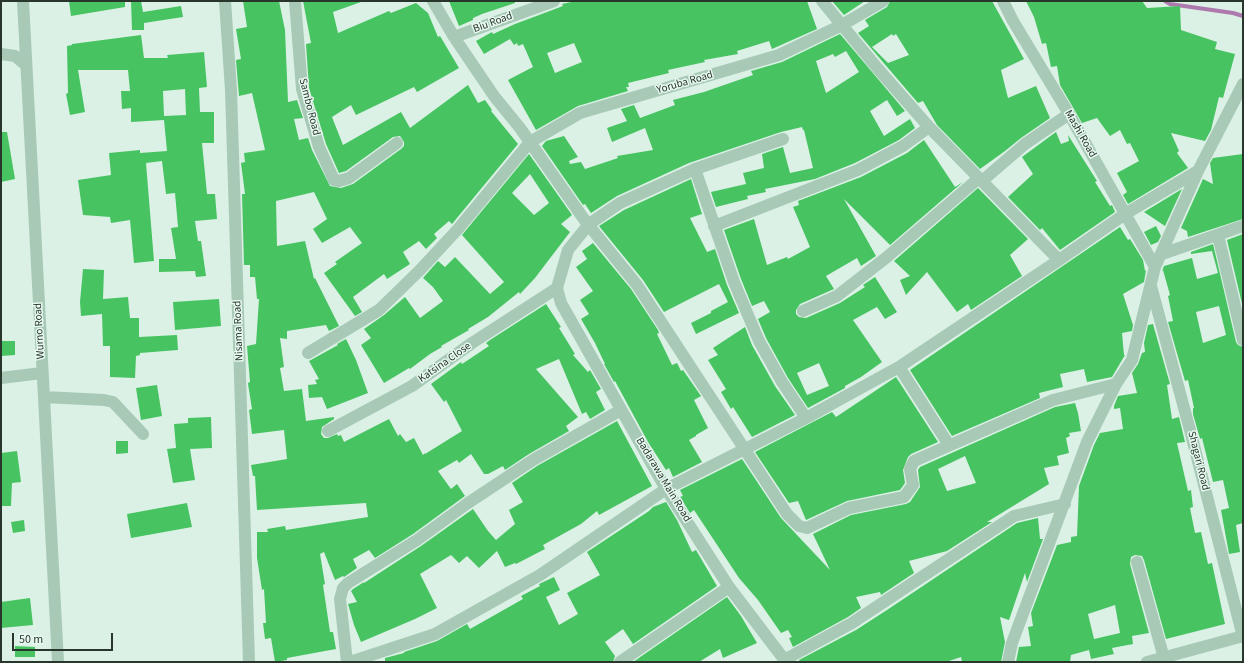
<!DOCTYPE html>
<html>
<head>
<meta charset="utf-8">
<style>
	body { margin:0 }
	#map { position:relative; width:1244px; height:663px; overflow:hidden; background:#dbf1e6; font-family:"Source Sans 3",sans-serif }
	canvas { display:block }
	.frame { position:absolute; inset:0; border:2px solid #28362c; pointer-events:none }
	.scale { position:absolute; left:12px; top:633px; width:101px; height:18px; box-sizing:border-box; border:2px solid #28362c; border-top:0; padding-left:5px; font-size:12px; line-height:14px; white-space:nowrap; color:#28362c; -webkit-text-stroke:3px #e7f9f0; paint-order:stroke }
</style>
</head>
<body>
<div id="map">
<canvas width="1244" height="663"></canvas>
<div class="frame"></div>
<div class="scale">50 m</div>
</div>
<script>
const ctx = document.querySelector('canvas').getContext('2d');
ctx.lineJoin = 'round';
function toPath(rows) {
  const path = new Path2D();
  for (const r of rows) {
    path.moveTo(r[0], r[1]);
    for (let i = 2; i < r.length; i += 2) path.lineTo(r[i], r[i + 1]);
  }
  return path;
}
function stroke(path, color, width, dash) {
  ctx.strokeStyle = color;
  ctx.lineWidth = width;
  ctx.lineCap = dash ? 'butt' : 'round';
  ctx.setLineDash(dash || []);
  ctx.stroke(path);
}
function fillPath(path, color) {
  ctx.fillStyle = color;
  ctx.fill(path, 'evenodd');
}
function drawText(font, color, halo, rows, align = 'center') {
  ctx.font = font + ' "Source Sans 3",sans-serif';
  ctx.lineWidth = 3;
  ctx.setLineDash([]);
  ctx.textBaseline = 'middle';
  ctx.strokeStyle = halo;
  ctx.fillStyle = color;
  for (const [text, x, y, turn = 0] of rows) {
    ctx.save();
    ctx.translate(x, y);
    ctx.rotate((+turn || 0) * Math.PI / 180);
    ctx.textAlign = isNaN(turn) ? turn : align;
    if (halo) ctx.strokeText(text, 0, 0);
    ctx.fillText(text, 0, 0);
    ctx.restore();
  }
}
stroke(toPath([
	[1165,1,1170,4,1233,13,1243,16]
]), '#ae7aad', 4);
fillPath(toPath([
	[69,1,125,1,125,7,71,16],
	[131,1,141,1,143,12,181,6,183,17,144,23,144,30,132,30],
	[243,1,279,1,285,30,288,102,297,100,303,118,294,119,299,140,308,138,312,150,330,186,341,188,353,184,401,149,404,146,404,142,400,136,393,137,346,171,339,173,326,144,309,88,306,44,311,43,303,1,361,1,361,2,333,12,338,33,389,11,391,13,416,3,428,13,438,37,440,36,459,68,417,92,414,87,356,115,351,105,332,117,343,145,401,112,410,128,468,85,478,103,485,100,492,110,491,111,518,144,452,224,449,221,434,234,437,238,426,249,419,241,403,252,410,264,387,279,384,274,353,297,362,312,355,316,324,273,337,264,335,262,362,243,350,227,322,243,313,229,327,219,314,192,276,201,277,246,305,241,314,279,315,278,339,326,329,331,326,325,287,331,287,339,280,338,284,367,280,368,284,391,302,389,306,421,334,417,334,419,322,427,321,434,324,438,328,438,337,434,338,436,341,435,344,442,389,419,398,436,400,434,406,442,414,438,423,455,425,453,425,454,462,431,446,400,444,402,431,384,461,362,462,364,489,346,486,343,490,340,546,304,561,327,559,328,575,354,573,355,588,372,590,370,601,389,596,392,605,410,590,419,586,412,582,414,559,359,536,369,578,417,566,426,569,431,529,454,505,470,503,466,488,474,484,474,471,454,459,463,457,460,438,471,451,489,457,484,465,496,413,534,375,558,369,550,353,559,357,568,344,577,343,576,335,580,324,552,320,554,325,584,323,585,330,632,333,632,336,649,287,658,287,660,275,662,271,638,265,639,263,623,266,623,264,589,262,590,257,558,257,532,268,532,267,529,285,526,286,530,368,517,366,503,257,510,255,476,253,476,251,465,287,459,284,430,252,434,249,410,252,409,248,384,248,383,250,382,247,346,256,344,259,299,257,299,255,277,250,277,250,265,244,265,242,194,245,194,241,163,245,162,244,153,265,150,252,93,239,96,236,60,241,59,236,29,247,27],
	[449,1,515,1,515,3,482,14,473,18,473,20,459,26],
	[576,1,807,1,817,29,772,49,769,41,737,51,738,54,704,60,705,62,668,70,669,73,628,83,629,87,626,87,628,91,578,106,536,130,508,80,533,67,523,44,518,46,517,43,514,45,510,39,484,54,476,41,492,32,493,34,515,24,563,6,562,4],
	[574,43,582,62,555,73,547,53],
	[832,1,865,1,844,15],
	[890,1,992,1,1024,59,1001,70,1008,98,1036,86,1050,118,1021,138,1005,151,980,169,937,125,923,101,918,103,858,33,869,26,865,20,887,7],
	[892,34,893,36,896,34,909,55,888,63,872,47],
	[1026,1,1142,1,1147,8,1180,6,1181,30,1217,42,1215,49,1235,54,1223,98,1219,97,1211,130,1205,141,1171,133,1179,151,1177,153,1188,168,1128,204,1123,195,1127,192,1117,173,1139,161,1130,143,1127,144,1120,130,1110,136,1097,118,1082,123,1060,85,1057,66,1051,67,1046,43,1042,44,1034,17],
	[840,34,905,111,897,116,887,100,870,111,884,136,910,119,915,128,899,140,855,163,815,179,765,189,766,192,747,196,748,199,716,207,711,192,746,184,743,173,764,168,762,154,783,147,790,173,813,168,804,130,803,130,802,127,781,132,689,163,617,196,591,213,585,204,583,205,542,146,546,141,564,136,578,157,569,161,570,164,581,162,585,169,618,158,617,156,653,150,645,128,612,142,607,128,627,121,621,109,634,105,640,118,675,105,673,100,704,92,753,75,751,71,782,62],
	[846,51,859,72,826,93,816,61,833,54,835,57],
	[141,35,144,58,168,58,167,55,204,52,207,87,199,88,200,112,214,112,214,143,202,143,207,194,215,194,217,219,195,221,198,241,201,241,206,276,196,277,195,271,159,272,159,259,176,259,171,228,178,227,175,193,166,194,162,161,146,163,154,261,134,263,130,220,111,223,110,217,83,215,78,180,111,175,109,153,140,150,140,153,167,151,164,120,131,122,131,108,122,109,121,91,130,91,128,70,78,70,85,112,70,115,66,94,68,93,67,46,72,45,72,44],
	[185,89,186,115,164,116,163,91],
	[1,132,7,132,15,179,1,182],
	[1056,132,1061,144,1069,141,1068,135,1097,181,1095,182,1110,206,1112,205,1115,212,1060,250,1042,228,1040,230,1008,197,1033,174,1022,157],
	[924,140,955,187,963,182,890,245,844,199,876,256,861,266,857,258,826,276,834,289,800,304,796,310,796,314,799,317,806,318,840,303,865,287,863,285,875,277,897,312,885,319,877,307,853,320,882,362,861,377,845,386,845,388,808,408,788,378,766,338,758,319,770,312,764,301,752,306,741,279,724,230,754,219,767,265,787,257,788,259,810,247,793,207,799,205,798,201,861,177,907,153],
	[819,363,829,386,807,395,797,373],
	[529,154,572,215,561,224,570,232,535,278,520,294,519,292,488,317,468,329,469,330,441,346,442,347,430,354,410,369,409,368,384,383,361,345,371,338,364,329,384,315,405,297,420,318,443,301,433,287,423,278,438,261,445,267,455,257,490,294,504,282,462,235],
	[530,174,549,203,534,215,512,193],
	[1243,154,1243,219,1188,237,1187,231,1181,228,1203,179,1213,184,1210,163,1213,158],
	[691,179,702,214,690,218,707,252,715,249,727,285,739,313,696,334,691,323,711,313,711,311,728,302,719,284,664,312,643,280,599,226,624,210],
	[978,188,1028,239,1010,255,1022,276,971,310,968,304,957,312,927,272,906,295,900,280,910,276,894,261],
	[1182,189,1165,226,1144,212],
	[1156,226,1161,236,1158,242,1151,245,1144,232],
	[1120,227,1128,240,1130,239,1143,260,1145,271,1146,270,1144,282,1123,294,1133,325,1132,331,1122,333,1124,355,1125,355,1112,377,1087,382,1084,369,1060,374,1063,387,1039,393,1040,398,952,436,910,370],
	[1243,234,1243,308,1227,240],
	[593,243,631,289,658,330,659,333,657,334,672,365,677,363,681,371,683,370,701,396,694,400,708,428,696,435,696,436,689,440,702,462,673,477,669,468,666,470,648,442,615,381,614,382,604,364,605,364,595,343,581,319,589,314,580,300,593,291,576,267,587,259,582,251],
	[1213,244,1236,342,1238,345,1243,347,1243,523,1236,525,1240,552,1229,554,1221,510,1229,508,1223,480,1213,482,1202,438,1200,439,1193,414,1193,408,1194,408,1188,380,1185,381,1168,322,1173,321,1168,296,1170,295,1163,270,1162,271,1164,266,1192,258,1197,279,1218,273,1212,251,1191,254,1191,252],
	[1219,306,1226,335,1203,343,1196,312],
	[83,269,104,270,103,299,128,297,130,318,139,318,139,337,177,335,178,350,140,353,140,355,136,356,135,378,110,377,110,346,103,346,102,314,81,316,80,302],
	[219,299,221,326,175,330,173,302],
	[1153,324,1170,384,1167,385,1172,419,1179,417,1185,442,1177,443,1188,491,1191,490,1193,507,1190,508,1195,533,1201,532,1208,564,1212,563,1225,624,1166,639,1144,560,1142,556,1135,555,1131,557,1130,564,1149,633,1132,636,1133,644,1112,648,1114,654,1091,659,1089,650,1071,655,1070,662,1016,662,1019,647,1031,646,1028,627,1033,626,1031,613,1057,545,1071,542,1071,537,1077,536,1079,486,1094,445,1100,433,1123,429,1120,408,1114,409,1114,406,1118,396,1137,393,1132,373,1138,364,1142,353,1145,352,1144,343,1148,325],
	[1115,605,1120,633,1094,639,1088,614],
	[745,327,752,345,775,386,795,415,752,437,733,407,731,409,721,392,726,389,708,360,718,355,713,348],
	[346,339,356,360,368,393,327,409,322,397,309,398,308,385,317,384,315,380,319,379,309,361,338,345,337,344],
	[1,341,15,341,15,355,1,356],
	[896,377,938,442,911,454,908,457,903,470,905,483,900,490,847,501,806,520,798,501,789,503,755,452,832,412,836,417],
	[157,385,162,416,141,420,136,388],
	[1075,403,1078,413,1081,431,1069,433,1070,436,1066,438,1069,453,1057,456,1059,465,1044,468,1049,484,987,522,992,522,947,551,909,561,914,573,881,595,880,592,856,597,861,608,848,617,793,647,789,638,792,637,788,630,781,633,758,600,739,578,694,510,690,513,680,497,683,496,680,490,742,459,781,518,830,570,813,534,851,515,906,504,910,502,920,487,918,470,920,467,1055,407],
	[965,456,976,483,947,491,938,469],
	[211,417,212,448,190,449,195,480,173,483,167,449,176,448,174,424,188,423,188,418],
	[617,421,652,486,599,515,597,511,581,524,543,545,545,549,516,564,515,563,505,567,497,551,479,568,467,556,459,563,451,555,420,574,437,608,415,619,361,642,354,625,348,604,357,602,351,591,353,589,364,582,364,583,421,546,473,509,488,531,496,540,515,524,509,510,523,502,512,483,537,466],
	[116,441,128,441,128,453,116,454],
	[17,451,21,482,12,483,11,506,1,506,1,453],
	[666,502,677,520,692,552,696,550,717,586,633,644,623,629,605,642,615,656,613,662,385,662,385,658,404,653,404,652,437,641,467,624,470,629,523,599,521,596,540,586,539,584,554,577,560,590,546,597,559,625,578,614,567,593,600,575,587,552,649,511,653,507],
	[187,503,192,527,131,538,127,514],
	[1038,518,1040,539,1043,539,1027,582,1025,573,1009,620,1000,617,1005,642,1001,662,962,662,961,657,946,662,800,662,799,660,856,630,887,610,1017,523],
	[24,520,25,531,13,533,11,522],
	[727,597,741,616,757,643,723,658,720,649,699,662,633,662],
	[30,598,33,625,1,628,1,602],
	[15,646,35,647,35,657,15,657]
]), '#47c461');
stroke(toPath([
	[23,1,58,662],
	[225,1,231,90,249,662],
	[295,1,302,89,319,147,334,180,339,181,349,178,397,143],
	[433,1,454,37,494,96,520,128,586,222,637,285,787,514,799,526,807,528,849,508,904,497,913,485,910,469,914,461,1053,400,1116,384],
	[822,1,879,70,929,127,1059,260],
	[1003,1,1013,21,1069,114,1155,267],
	[454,37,554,1],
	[1,54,15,56,26,65],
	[783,139,695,169,620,203,589,224,568,250,557,288,561,303,666,489,729,587,786,662],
	[695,169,734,282,759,341,782,382,806,418],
	[982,181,1025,144,1069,114],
	[714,226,858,170,903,146,929,127],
	[1218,235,1243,340],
	[1162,254,1243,226],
	[1151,286,1190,430,1243,637],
	[803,311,837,296,887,257,979,178],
	[308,353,379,310,420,270,458,229,530,142,580,113,779,55,842,25,883,1],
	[899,367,949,445],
	[1,378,42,373],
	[44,397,104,400,113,402,143,434],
	[328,431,412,386,472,343,557,288],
	[1137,562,1164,658],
	[784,660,852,623,1014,516,1065,504],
	[347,662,340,599,343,588,348,583,417,540,468,503,533,460,621,410],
	[350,662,435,634,540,575,666,489,806,418,899,367,1059,260,1125,214,1198,171],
	[620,662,729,587],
	[1008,662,1012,643,1087,442,1116,384,1132,360,1155,267,1198,171,1243,84],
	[1147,662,1243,636]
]), '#a7c9b6', 12);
drawText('11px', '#28362c', '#e7f9f0', [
	["Biu Road",493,23,-20],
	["Yoruba Road",685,83,-16],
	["Sambo Road",309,107,76],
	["Mashi Road",1080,134,60],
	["Wurno Road",40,331,-93],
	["Nisama Road",239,331,-92],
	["Katsina Close",445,363,-35],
	["Shagari Road",1198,461,76],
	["Badarawa Main Road",663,480,59]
]);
</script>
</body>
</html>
